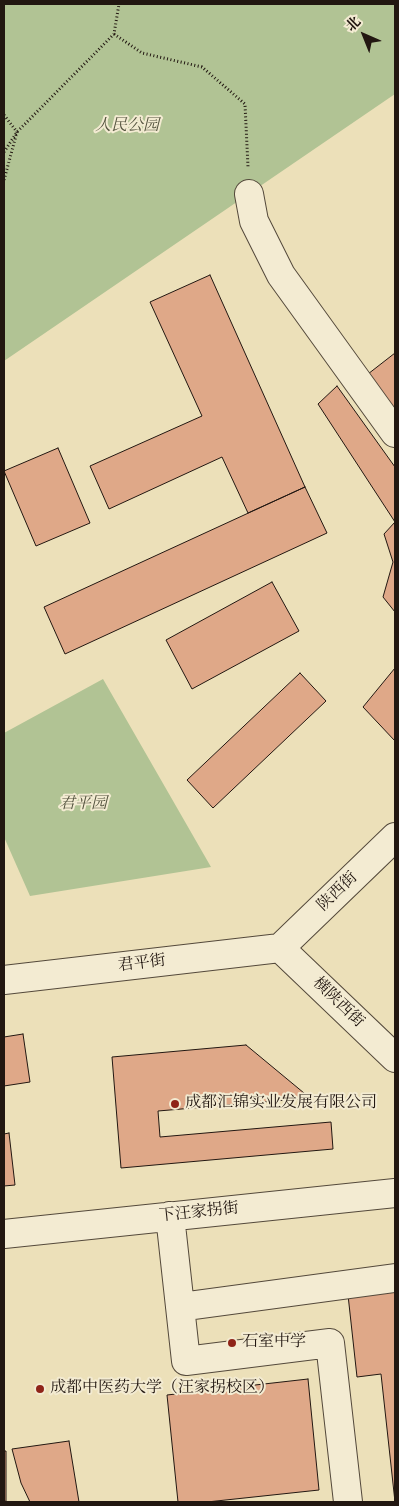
<!DOCTYPE html>
<html>
<head>
<meta charset="utf-8">
<style>
	body { margin:0 }
	#map { position:relative; width:399px; height:1506px; overflow:hidden; background:#ece0b9; font-family:"IM FELL Double Pica","Noto Serif SC",serif }
	canvas { display:block }
	.frame { position:absolute; inset:0; border:5px solid #221711; pointer-events:none }
	.north { position:absolute; left:339px; top:10px; width:50px; height:50px; -webkit-text-stroke:4px #f3ebd2; paint-order:stroke; rotate:316deg; font-size:14px; font-weight:700; line-height:20px; text-align:center; color:#221711 }
	.north::after { content:''; display:block; margin:auto; width:18px; height:22px; background:#221711; clip-path:polygon(50% 0,100% 100%,50% 72%,0 100%) }
</style>
</head>
<body>
<div id="map">
<canvas width="399" height="1506"></canvas>
<div class="frame"></div>
<div class="north">北</div>
</div>
<script>
const ctx = document.querySelector('canvas').getContext('2d');
ctx.lineJoin = 'round';
function fillPath(path, color) {
  ctx.fillStyle = color;
  ctx.fill(path, 'evenodd');
}
function toPath(rows) {
  const path = new Path2D();
  for (const r of rows) {
    path.moveTo(r[0], r[1]);
    for (let i = 2; i < r.length; i += 2) path.lineTo(r[i], r[i + 1]);
  }
  return path;
}
function stroke(path, color, width, dash) {
  ctx.strokeStyle = color;
  ctx.lineWidth = width;
  ctx.lineCap = dash ? 'butt' : 'round';
  ctx.setLineDash(dash || []);
  ctx.stroke(path);
}
function drawText(font, color, halo, rows, align = 'center') {
  ctx.font = font + ' "IM FELL Double Pica","Noto Serif SC",serif';
  ctx.lineWidth = 4;
  ctx.setLineDash([]);
  ctx.textBaseline = 'middle';
  ctx.strokeStyle = halo;
  ctx.fillStyle = color;
  for (const [text, x, y, turn = 0] of rows) {
    ctx.save();
    ctx.translate(x, y);
    ctx.rotate((+turn || 0) * Math.PI / 180);
    ctx.textAlign = isNaN(turn) ? turn : align;
    if (halo) ctx.strokeText(text, 0, 0);
    ctx.fillText(text, 0, 0);
    ctx.restore();
  }
}
fillPath(toPath([
	[4,4,395,4,395,94,4,361],
	[103,679,211,867,30,896,4,837,4,733]
]), '#b1c394');
const building = toPath([
	[210,275,305,487,248,513,222,457,109,509,90,466,202,416,150,302,210,275],
	[395,353,395,410,368,374,395,353],
	[337,386,395,467,395,612,383,597,393,562,384,534,395,522,318,404,337,386],
	[58,448,90,523,36,546,4,471,58,448],
	[305,487,327,533,65,654,44,607,305,487],
	[272,582,299,631,192,689,166,640,272,582],
	[395,668,395,741,363,707,395,668],
	[300,673,326,701,213,808,187,780,300,673],
	[23,1034,30,1082,4,1086,4,1037,23,1034],
	[246,1045,310,1098,158,1111,160,1137,331,1122,333,1149,121,1168,112,1057,246,1045],
	[9,1133,15,1185,4,1186,4,1134,9,1133],
	[395,1289,395,1502,381,1374,357,1377,348,1295,395,1289],
	[308,1379,319,1490,207,1502,178,1502,167,1395,308,1379],
	[69,1441,79,1502,30,1502,21,1483,12,1449,69,1441],
	[4,1451,6,1451,6,1501,4,1502,4,1451]
]);
fillPath(building, '#dfa888');
stroke(building, '#221711', 1);
const minor = toPath([
	[249,194,254,221,281,275,395,433],
	[280,948,395,837],
	[280,948,395,1058],
	[4,980,280,948],
	[170,1216,186,1361,330,1343,348,1502],
	[4,1234,395,1193],
	[180,1307,395,1278]
]);
stroke(minor, '#54493b', 30);
stroke(toPath([
	[114,34,142,53,202,67,245,104,248,167],
	[4,115,17,132,4,180],
	[4,152,17,132,114,34,119,4]
]), '#221711', 3, [1, 2.5]);
stroke(minor, '#f3ebd2', 28);
for (const [x, y, r, color] of [
	[175,1104,5,"#8f2418"],
	[232,1343,5,"#8f2418"],
	[40,1389,5,"#8f2418"]
]) {
  const dot = new Path2D();
  dot.arc(x, y, r, 0, 2 * Math.PI);
  ctx.fillStyle = color;
  ctx.fill(dot);
  stroke(dot, '#f3ebd2', 2);
}
drawText('italic 16px', '#54533f', '#f3ebd2', [
	["人民公园",127,127],
	["君平园",83,805]
]);
drawText('16px', '#221711', '#f3ebd2', [
	["陕西街",338,892,-44],
	["君平街",142,964,-7],
	["横陕西街",338,1003,44],
	["下汪家拐街",199,1213,-6]
]);
drawText('16px', '#221711', '#f3ebd2', [
	["成都汇锦实业发展有限公司",185,1104],
	["石室中学",242,1343],
	["成都中医药大学（汪家拐校区）",50,1389]
], 'left');
</script>
</body>
</html>
